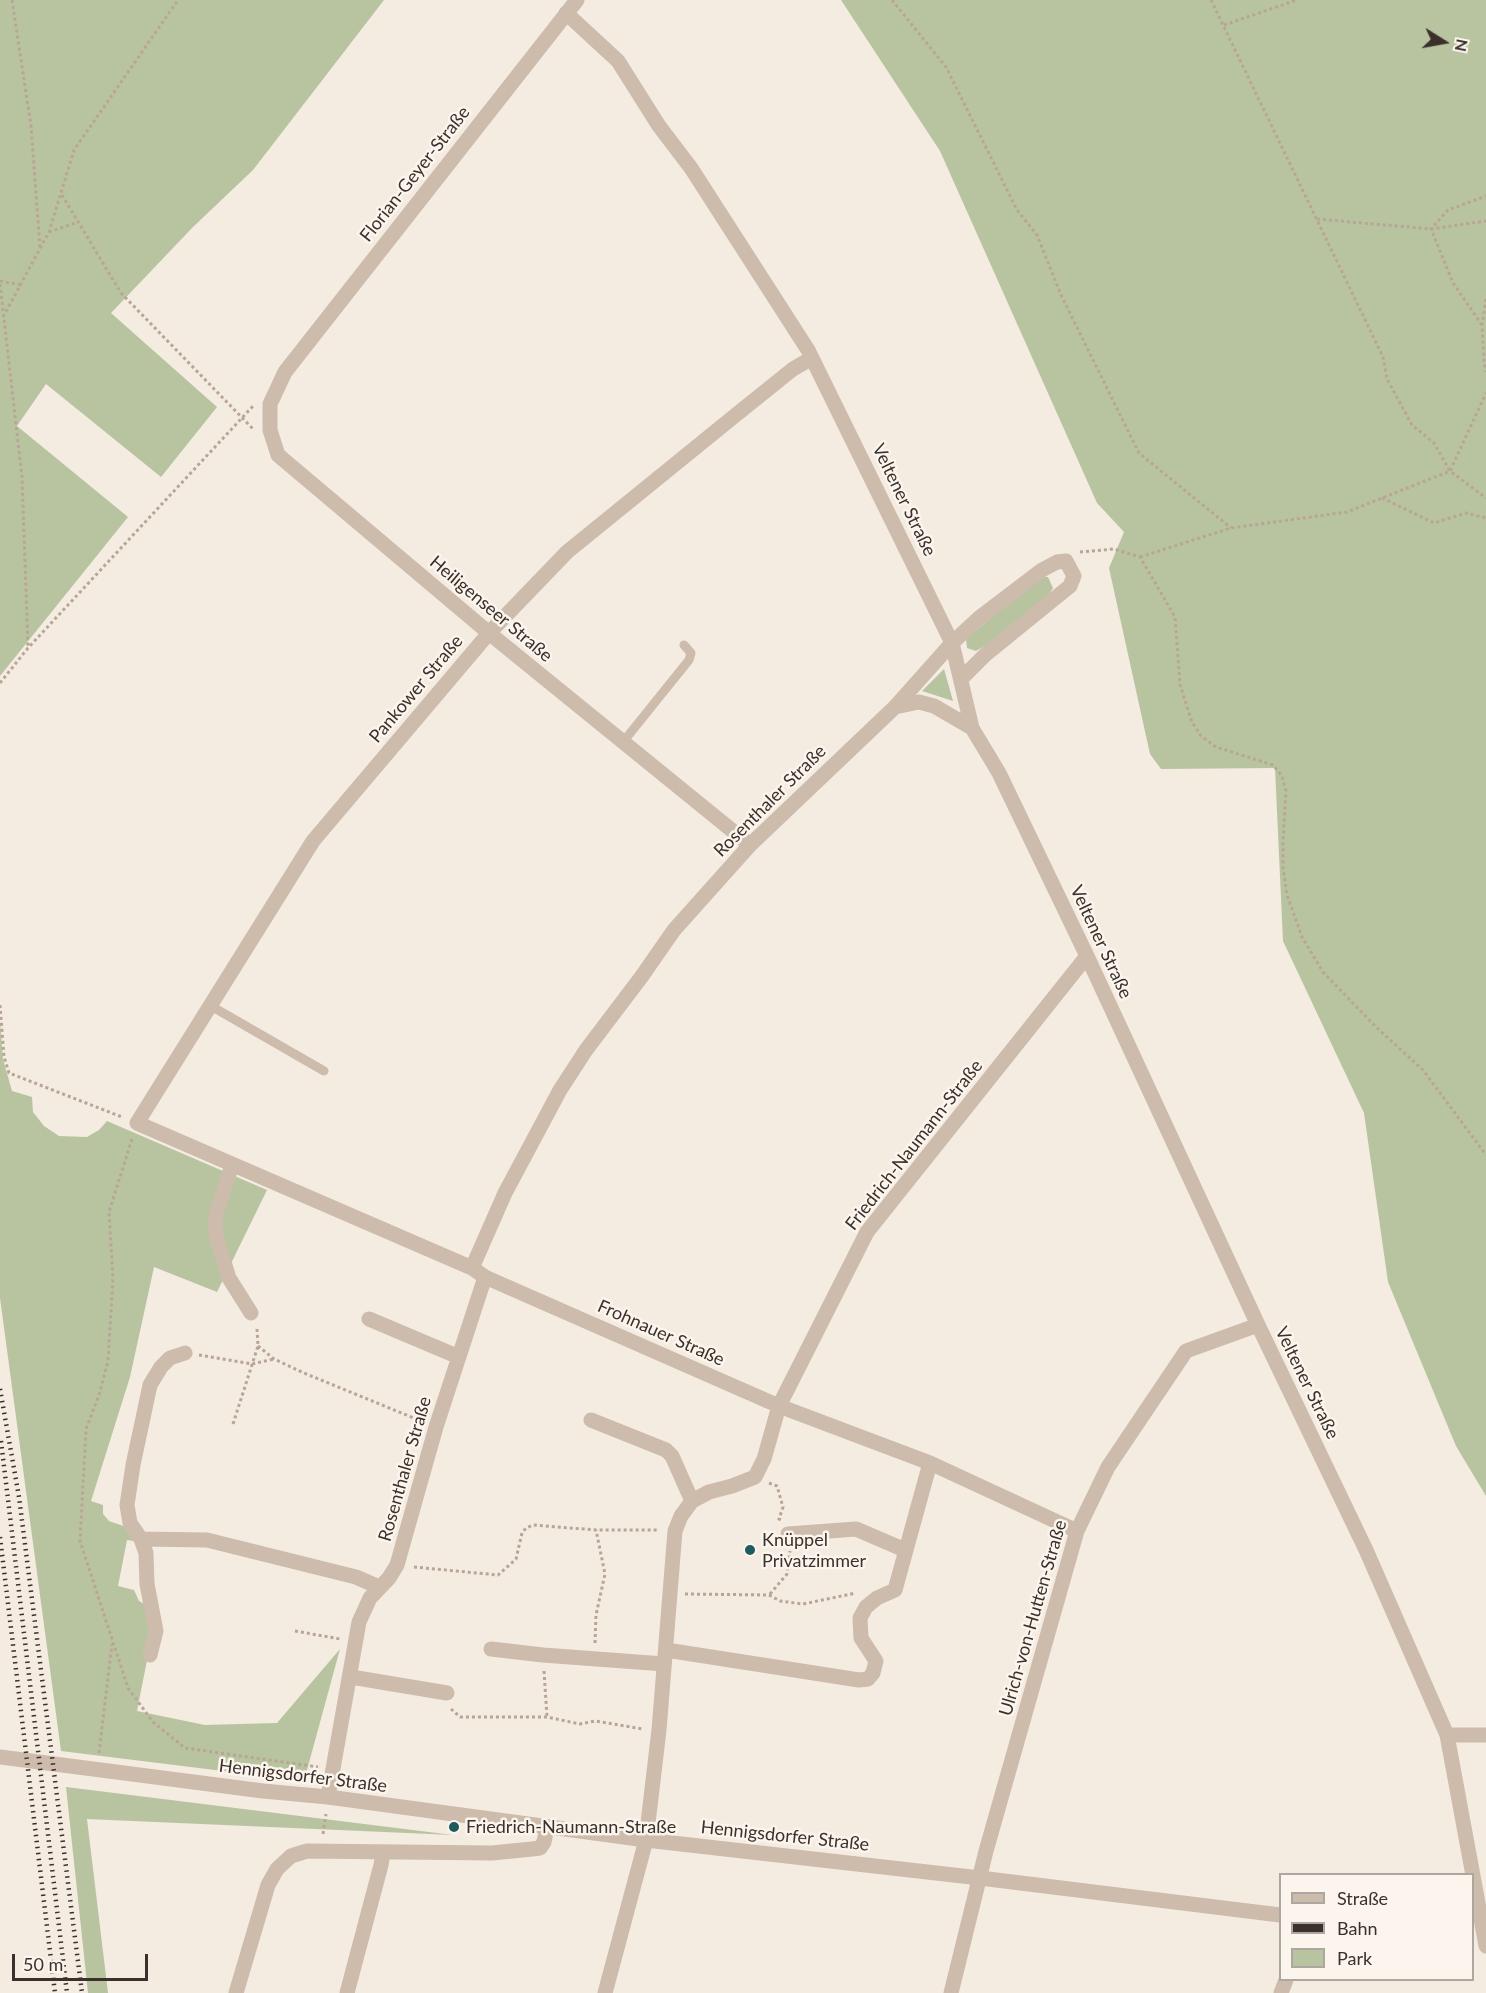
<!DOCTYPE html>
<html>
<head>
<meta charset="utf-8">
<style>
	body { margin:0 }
	#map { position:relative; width:1486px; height:1993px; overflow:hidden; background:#f4ebe1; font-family:Lato,sans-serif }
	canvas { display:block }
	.legend { position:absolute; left:1279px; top:1873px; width:195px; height:108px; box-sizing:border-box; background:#fbf5ee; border:2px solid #aea6a0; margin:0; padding:8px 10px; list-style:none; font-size:18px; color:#3b302b }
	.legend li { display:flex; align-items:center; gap:12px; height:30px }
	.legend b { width:30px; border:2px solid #aea6a0 }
	.north { position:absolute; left:1414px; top:12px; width:60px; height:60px; -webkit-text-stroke:4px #fbf5ee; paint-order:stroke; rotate:101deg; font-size:16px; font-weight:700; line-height:24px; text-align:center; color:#3b302b }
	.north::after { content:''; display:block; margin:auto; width:21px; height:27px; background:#3b302b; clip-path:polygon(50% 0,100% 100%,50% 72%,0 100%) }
	.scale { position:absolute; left:12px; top:1954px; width:136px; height:27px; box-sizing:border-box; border:3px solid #3b302b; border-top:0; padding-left:8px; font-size:18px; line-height:21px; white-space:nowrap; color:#3b302b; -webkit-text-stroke:4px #fbf5ee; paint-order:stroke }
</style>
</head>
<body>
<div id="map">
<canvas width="1486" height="1993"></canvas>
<ul class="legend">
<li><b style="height:8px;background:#cdbbac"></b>Straße</li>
<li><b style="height:8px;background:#3b302b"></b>Bahn</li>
<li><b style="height:16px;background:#b8c4a0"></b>Park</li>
</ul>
<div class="north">N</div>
<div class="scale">50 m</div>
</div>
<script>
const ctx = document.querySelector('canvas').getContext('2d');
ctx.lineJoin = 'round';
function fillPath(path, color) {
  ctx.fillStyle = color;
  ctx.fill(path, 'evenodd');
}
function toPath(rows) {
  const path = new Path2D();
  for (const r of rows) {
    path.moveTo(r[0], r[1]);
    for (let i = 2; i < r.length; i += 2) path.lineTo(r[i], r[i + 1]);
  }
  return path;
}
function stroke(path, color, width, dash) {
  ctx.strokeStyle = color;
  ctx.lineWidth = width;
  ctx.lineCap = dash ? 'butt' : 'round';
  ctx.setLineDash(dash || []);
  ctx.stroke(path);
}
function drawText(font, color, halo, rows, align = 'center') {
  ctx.font = font + ' Lato,sans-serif';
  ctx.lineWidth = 5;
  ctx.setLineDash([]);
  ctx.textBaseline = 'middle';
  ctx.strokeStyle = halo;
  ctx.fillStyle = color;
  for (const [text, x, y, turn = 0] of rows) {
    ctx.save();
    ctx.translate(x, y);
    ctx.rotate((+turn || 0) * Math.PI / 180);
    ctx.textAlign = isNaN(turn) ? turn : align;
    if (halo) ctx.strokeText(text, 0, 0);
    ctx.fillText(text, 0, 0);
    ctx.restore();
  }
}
fillPath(toPath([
	[0,0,384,0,253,170,193,227,111,313,217,407,161,477,46,384,17,426,128,517,0,676],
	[841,0,1486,0,1486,1496,1456,1446,1388,1282,1364,1113,1283,941,1275,768,1161,769,1150,754,1109,568,1124,532,1097,503,940,151],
	[1039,577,1048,577,1053,588,1046,599,992,642,976,651,967,648,966,639],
	[944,669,953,701,922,691],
	[0,1020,3,1059,12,1091,32,1097,33,1112,44,1126,59,1136,87,1137,99,1130,107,1121,267,1190,217,1292,154,1267,130,1377,91,1501,103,1505,103,1514,109,1521,132,1529,141,1542,127,1540,118,1586,134,1590,139,1601,146,1605,151,1640,137,1711,205,1725,277,1723,340,1649,304,1781,61,1751,0,1298],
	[66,1787,453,1835,87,1819,108,1993,88,1993]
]), '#b8c4a0');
stroke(toPath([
	[12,0,31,126,40,248],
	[892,0,946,67,1017,210,1037,235,1061,295,1139,453,1231,528],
	[1211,0,1383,357,1387,379,1412,425,1434,443,1450,471,1486,498],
	[1224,25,1297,0],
	[62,195,121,293,254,430],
	[1317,219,1431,229,1486,221],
	[49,232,78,222],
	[0,281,21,285],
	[0,284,22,477,28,647],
	[1486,299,1482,325,1484,361,1486,372],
	[3,317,49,232,74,150,178,0],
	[1482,325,1453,283,1431,229,1448,210,1486,196],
	[1382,498,1434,523,1466,513,1486,518],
	[1080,552,1114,549,1140,557,1175,617,1180,685,1192,722,1201,736,1216,747,1273,765,1282,776,1286,791,1283,841,1283,867,1287,895,1302,937,1323,972,1375,1026,1423,1070,1486,1155],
	[1140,557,1231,528,1347,512,1450,471,1486,393],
	[0,683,28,648,254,405],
	[0,1005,4,1057,9,1073,122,1117],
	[132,1139,109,1212,113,1279,108,1361,99,1395,86,1429,80,1541,128,1688,153,1722,185,1748,318,1767],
	[258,1346,274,1359,304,1373,421,1421],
	[199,1355,252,1364,274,1359],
	[233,1424,258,1346,257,1329],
	[769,1483,777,1486,783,1507,779,1519,781,1520],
	[414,1567,498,1575,516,1559,522,1533,526,1528,533,1525,596,1530,658,1530],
	[685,1594,769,1595,780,1601,803,1604,856,1593],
	[770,1594,787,1574,790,1551],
	[295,1631,340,1639],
	[595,1643,596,1615,605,1574,596,1530],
	[544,1671,547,1717],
	[451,1709,460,1717,547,1717,580,1724,595,1721,643,1729],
	[99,1753,112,1644],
	[323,1834,326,1814]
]), '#b9a596', 3, [3, 3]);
stroke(toPath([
	[623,742,689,660,691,653,684,645],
	[211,1006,324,1071]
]), '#cdbbac', 9);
stroke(toPath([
	[577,0,285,372,270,404,270,430,278,455,489,633,750,845],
	[566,13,618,61,659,126,691,168,808,350,952,643,972,728,999,773,1087,956,1258,1325,1366,1550,1447,1735,1486,1946],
	[812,358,793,369,732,418,567,552,489,633,313,841,137,1123,472,1268,485,1277,779,1406,930,1463,1077,1531],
	[895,707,919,702,934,706,972,728],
	[232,1165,217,1211,215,1225,217,1240,229,1278,251,1313],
	[472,1268,505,1193,560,1090,586,1050,642,976,674,930,750,845,895,707,952,643,979,618,1042,570,1057,562,1066,561,1074,576,1070,586,985,655,961,679],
	[369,1319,459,1357],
	[591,1420,666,1450,672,1456,692,1501],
	[788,1534,856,1529,905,1550],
	[141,1539,207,1540,356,1577,379,1587],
	[491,1649,543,1655,664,1664],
	[666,1650,859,1680,868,1679,873,1673,876,1661,861,1638,860,1618,866,1607,877,1598,895,1590,930,1463],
	[150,1655,156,1631,147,1584,146,1553,141,1539,130,1523,127,1505,133,1465,150,1385,161,1367,170,1358,185,1353],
	[351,1677,447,1693],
	[1447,1735,1486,1735],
	[0,1757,263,1791,328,1797,646,1840,980,1878,1280,1915],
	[328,1797,359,1622,370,1598,389,1578,397,1565,436,1427,485,1277],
	[236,1993,268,1885,277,1869,291,1856,307,1851,492,1853,532,1849,540,1848,544,1842,547,1827],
	[347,1993,381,1865,383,1853],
	[605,1993,646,1840,659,1730,675,1531,681,1516,692,1501,709,1492,732,1486,755,1477,764,1459,779,1406,867,1232,1087,956],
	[951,1993,986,1851,1077,1531,1108,1467,1186,1351,1258,1325],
	[1281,1993,1286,1980]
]), '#cdbbac', 15);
stroke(toPath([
	[0,1389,19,1497,82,1993],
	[1,1441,67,1993],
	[0,1537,55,1993]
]), '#3b302b', 4.5, [1.5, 4.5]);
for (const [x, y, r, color] of [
	[750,1550,6,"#1f5a5e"],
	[454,1827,6,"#1f5a5e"]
]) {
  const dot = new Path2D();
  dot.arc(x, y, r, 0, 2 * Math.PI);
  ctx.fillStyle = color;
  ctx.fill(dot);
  stroke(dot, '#fbf5ee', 2);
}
drawText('18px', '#3b302b', '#fbf5ee', [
	["Florian-Geyer-Straße",415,174,-52],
	["Veltener Straße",904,500,64],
	["Heiligenseer Straße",491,609,40],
	["Pankower Straße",416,689,-50],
	["Rosenthaler Straße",770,801,-45],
	["Veltener Straße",1101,942,65],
	["Friedrich-Naumann-Straße",914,1145,-52],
	["Frohnauer Straße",661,1333,24],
	["Veltener Straße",1307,1383,64],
	["Rosenthaler Straße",405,1469,-74],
	["Ulrich-von-Hutten-Straße",1033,1618,-74],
	["Hennigsdorfer Straße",303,1776,7],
	["Hennigsdorfer Straße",785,1836,6]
]);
drawText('18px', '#3b302b', '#fbf5ee', [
	["Knüppel",762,1540],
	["Privatzimmer",762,1561],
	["Friedrich-Naumann-Straße",466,1827]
], 'left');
</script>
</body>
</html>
